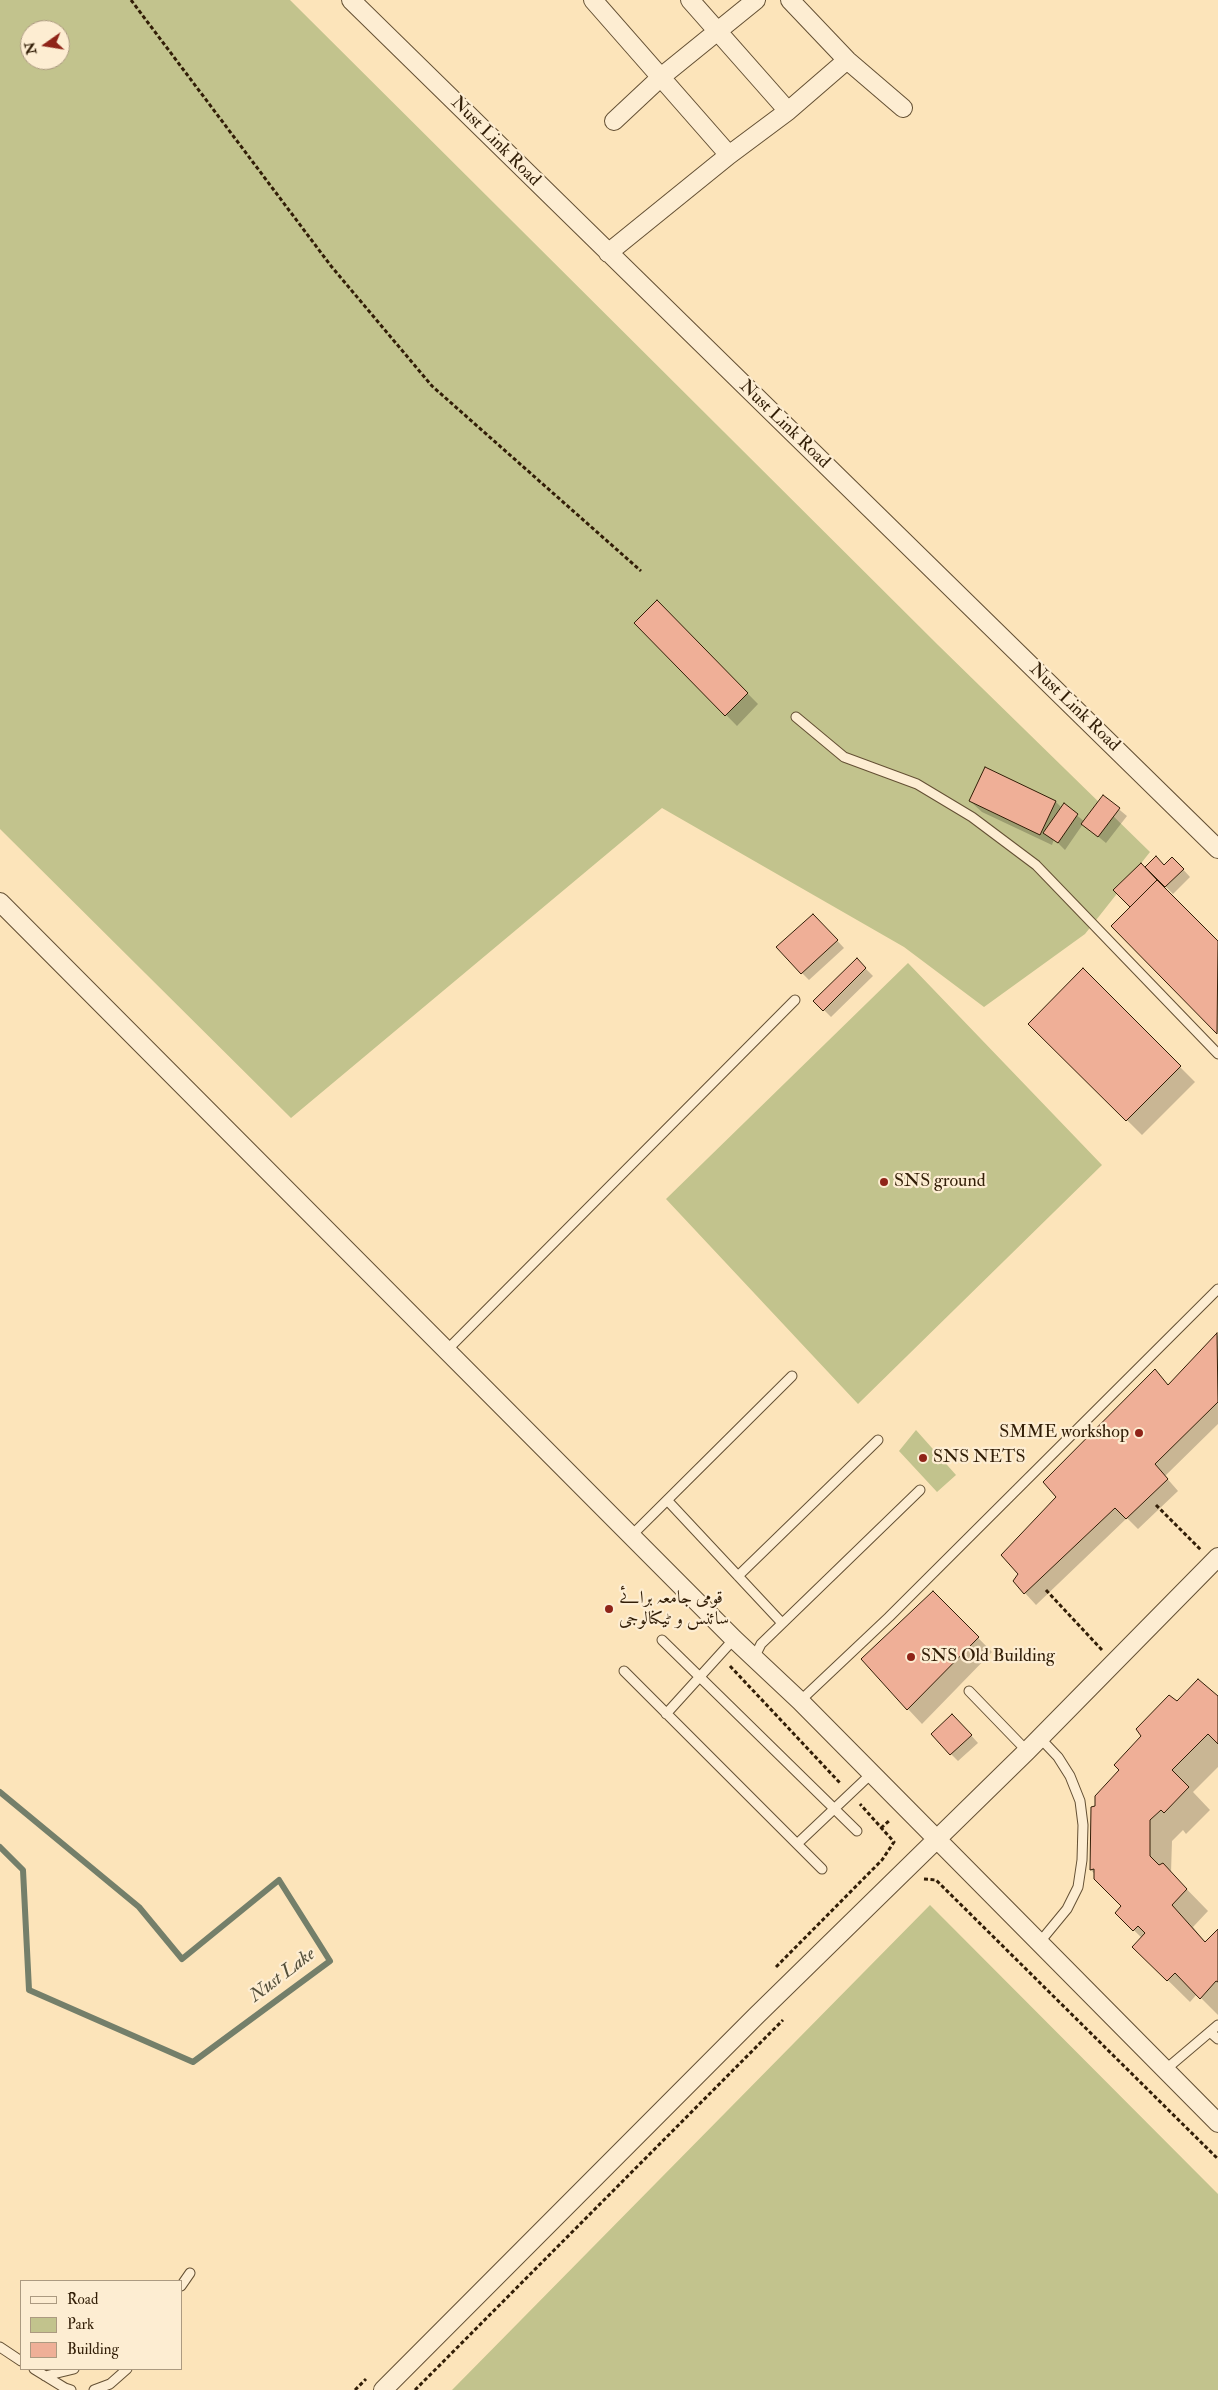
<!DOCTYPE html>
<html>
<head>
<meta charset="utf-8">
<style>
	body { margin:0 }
	#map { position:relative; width:1218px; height:2390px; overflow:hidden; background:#fce4ba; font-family:"IM FELL Double Pica",serif }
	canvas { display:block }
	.legend { position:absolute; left:20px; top:2280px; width:162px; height:90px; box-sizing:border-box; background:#fdedd2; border:1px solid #ac9a81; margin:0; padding:6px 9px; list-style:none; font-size:15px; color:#321e07 }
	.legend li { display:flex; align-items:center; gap:10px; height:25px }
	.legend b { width:25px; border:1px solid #ac9a81 }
	.north { position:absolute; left:20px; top:20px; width:50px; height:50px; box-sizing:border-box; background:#fdedd2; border:1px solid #ac9a81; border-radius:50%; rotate:257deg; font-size:14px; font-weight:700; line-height:20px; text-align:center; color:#321e07 }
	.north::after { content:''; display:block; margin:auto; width:18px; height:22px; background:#8f2418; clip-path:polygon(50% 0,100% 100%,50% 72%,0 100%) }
</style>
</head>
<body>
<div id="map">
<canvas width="1218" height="2390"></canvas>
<ul class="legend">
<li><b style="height:6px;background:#fdedd2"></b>Road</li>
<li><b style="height:14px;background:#c2c38d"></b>Park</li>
<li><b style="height:14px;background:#efaf97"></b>Building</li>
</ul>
<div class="north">N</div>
</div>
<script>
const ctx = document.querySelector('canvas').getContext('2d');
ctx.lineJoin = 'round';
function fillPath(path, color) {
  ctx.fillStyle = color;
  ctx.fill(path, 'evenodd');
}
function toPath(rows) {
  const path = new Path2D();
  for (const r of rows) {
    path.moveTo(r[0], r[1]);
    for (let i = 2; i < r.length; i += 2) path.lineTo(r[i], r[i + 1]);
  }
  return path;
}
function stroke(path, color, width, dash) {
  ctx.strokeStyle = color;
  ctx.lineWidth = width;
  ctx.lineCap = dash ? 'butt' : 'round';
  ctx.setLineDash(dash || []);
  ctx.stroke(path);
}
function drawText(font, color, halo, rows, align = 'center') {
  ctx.font = font + ' "IM FELL Double Pica",Amiri,serif';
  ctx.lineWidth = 4.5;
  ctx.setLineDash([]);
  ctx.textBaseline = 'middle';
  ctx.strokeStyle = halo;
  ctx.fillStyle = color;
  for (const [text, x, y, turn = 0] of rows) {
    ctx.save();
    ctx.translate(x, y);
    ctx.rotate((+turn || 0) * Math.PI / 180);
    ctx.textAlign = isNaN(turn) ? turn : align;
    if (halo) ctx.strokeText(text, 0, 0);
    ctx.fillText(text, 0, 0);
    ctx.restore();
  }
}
fillPath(toPath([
	[0,0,290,0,938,645,1150,852,1085,934,984,1007,904,947,662,808,291,1118,0,829],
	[30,30,60,30,60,60,30,60],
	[908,963,1102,1165,858,1404,666,1199],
	[916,1430,956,1475,937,1492,899,1451],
	[930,1905,1218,2194,1218,2390,452,2390]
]), '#c2c38d');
fillPath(toPath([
	[657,602,758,704,737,726,636,623],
	[1104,797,1127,816,1106,843,1083,824,1065,850,1054,839,1052,845,982,812,970,801,1056,802,1062,808,1064,805,1085,822],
	[1156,858,1165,867,1180,866,1190,877,1173,894,1162,883,1160,884,1218,943,1218,1033,1112,926,1131,907,1145,869],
	[820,922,844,948,809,980,802,973],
	[857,960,873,976,831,1017,815,1001],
	[1083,970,1195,1082,1142,1135,1030,1024],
	[1218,1335,1218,1424,1165,1476,1178,1491,1138,1529,1127,1518,1036,1605,1014,1581,1020,1574,1057,1497,1155,1370,1169,1386],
	[933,1592,992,1652,922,1724,908,1709],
	[1218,1698,1218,1767,1193,1792,1210,1810,1186,1834,1183,1830,1172,1841,1171,1873,1208,1911,1193,1927,1206,1943,1218,1931,1218,2015,1197,1994,1190,2002,1134,1947,1142,1938,1116,1913,1123,1906,1091,1870,1097,1807,1177,1703],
	[960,1723,978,1743,958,1761,951,1754]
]), '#0003');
stroke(toPath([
	[0,1792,139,1907,182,1959,279,1880,330,1961,193,2062,29,1990,23,1870,0,1847]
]), '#747f6a', 6);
const building = toPath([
	[657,600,748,693,725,716,634,623,657,600],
	[985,767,1056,801,1040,835,969,801,985,767],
	[1103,795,1120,808,1098,837,1081,824,1103,795],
	[1064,803,1078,814,1058,843,1043,833,1064,803],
	[1156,856,1164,865,1172,857,1184,869,1165,887,1145,867,1156,856],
	[1141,863,1157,880,1130,907,1113,890,1141,863],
	[1157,880,1218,941,1217,1034,1111,926,1157,880],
	[813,914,838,940,801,974,776,947,813,914],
	[857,958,866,968,823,1011,813,1001,857,958],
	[1083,968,1181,1066,1126,1121,1028,1024,1083,968],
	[1217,1333,1218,1402,1155,1464,1168,1479,1126,1519,1115,1508,1024,1594,1013,1581,1018,1574,1001,1555,1056,1497,1043,1482,1155,1369,1168,1385,1217,1333],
	[933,1591,979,1637,907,1710,861,1659,933,1591],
	[1198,1679,1218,1696,1218,1744,1208,1734,1172,1770,1189,1787,1164,1813,1161,1810,1150,1820,1150,1856,1159,1865,1163,1863,1187,1889,1172,1905,1205,1942,1218,1929,1218,1982,1216,1981,1200,1999,1175,1973,1167,1981,1132,1947,1145,1933,1138,1926,1133,1931,1115,1913,1121,1906,1094,1879,1094,1869,1090,1870,1091,1807,1095,1806,1095,1796,1119,1770,1114,1765,1141,1736,1136,1729,1169,1695,1177,1701,1198,1679],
	[952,1714,972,1735,950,1755,931,1734,952,1714]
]);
fillPath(building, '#efaf97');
stroke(building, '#321e07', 1);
const lane = toPath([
	[796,717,844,757,917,784,972,817,1036,865,1218,1054],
	[446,1351,795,1000],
	[667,1500,782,1623],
	[631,1536,792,1376],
	[738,1576,878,1440],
	[662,1640,857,1831],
	[754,1658,761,1644,920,1490],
	[624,1671,822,1869],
	[969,1691,1027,1751],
	[800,1701,889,1617,1218,1289],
	[666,1714,734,1639],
	[797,1844,871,1774],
	[1039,1943,1067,1909,1078,1887,1082,1860,1083,1825,1080,1801,1070,1776,1058,1757,1040,1738],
	[1210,2032,1218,2039],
	[1165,2070,1218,2025],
	[181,2286,190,2273],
	[0,2347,21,2361],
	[34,2369,65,2388,71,2390],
	[45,2376,74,2369],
	[94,2390,110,2384,127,2369]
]);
const street = toPath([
	[351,0,1218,849],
	[593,0,729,155],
	[690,0,788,111],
	[790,0,847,60,903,108],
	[614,121,661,77,756,0],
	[608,253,729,155,788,111,847,60],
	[0,902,734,1639,800,1701,1218,2123],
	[383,2390,756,2016,1027,1751,1218,1557]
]);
stroke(lane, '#645034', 11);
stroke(street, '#645034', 20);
stroke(toPath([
	[131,0,331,266,432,386,641,571],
	[1156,1505,1201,1550],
	[1046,1590,1102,1650],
	[730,1666,840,1783],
	[881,1828,890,1820],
	[924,1879,936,1880,1218,2159],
	[776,1967,882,1860,894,1842,860,1804],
	[355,2390,366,2379],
	[415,2390,783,2020]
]), '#321e07', 3, [4, 2.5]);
stroke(lane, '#fdedd2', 9);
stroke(street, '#fdedd2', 18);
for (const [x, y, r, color] of [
	[884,1182,5,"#8f2418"],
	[1139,1433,5,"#8f2418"],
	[923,1458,5,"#8f2418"],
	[609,1609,5,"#8f2418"],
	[911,1657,5,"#8f2418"]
]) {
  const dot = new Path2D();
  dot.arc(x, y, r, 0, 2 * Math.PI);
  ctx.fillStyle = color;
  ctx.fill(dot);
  stroke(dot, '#fdedd2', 2);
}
drawText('18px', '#321e07', '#fdedd2', [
	["Nust Link Road",495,142,45],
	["Nust Link Road",784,425,44],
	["Nust Link Road",1074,708,44]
]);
drawText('18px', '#321e07', '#fdedd2', [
	["SNS ground",894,1182],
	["SMME workshop",1129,1433,"right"],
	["SNS NETS",933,1458],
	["قومی جامعہ برائے",619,1599],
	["سائنس و ٹیکنالوجی",619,1620],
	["SNS Old Building",921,1657]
], 'left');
drawText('italic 19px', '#534e39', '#fdedd2', [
	["Nust Lake",283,1976,-37]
]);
</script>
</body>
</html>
